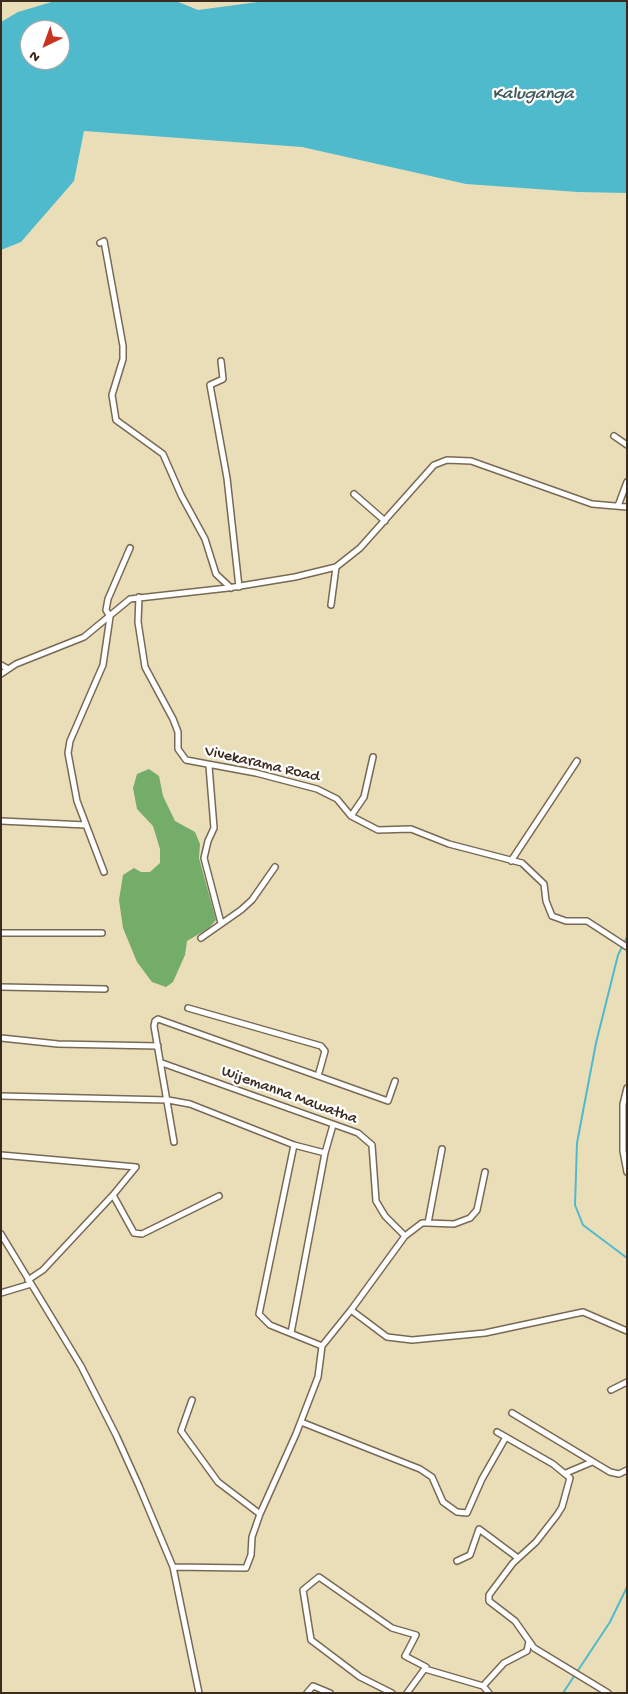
<!DOCTYPE html>
<html>
<head>
<meta charset="utf-8">
<style>
	body { margin:0 }
	#map { position:relative; width:628px; height:1694px; overflow:hidden; background:#eadeb9; font-family:"Gochi Hand",sans-serif }
	canvas { display:block }
	.frame { position:absolute; inset:0; border:2px solid #3b2a1e; pointer-events:none }
	.north { position:absolute; left:20px; top:20px; width:50px; height:50px; box-sizing:border-box; background:#fff; border:1px solid #b1aaa5; border-radius:50%; rotate:222deg; font-size:14px; font-weight:700; line-height:20px; text-align:center; color:#3b2a1e }
	.north::after { content:''; display:block; margin:auto; width:18px; height:22px; background:#c8321e; clip-path:polygon(50% 0,100% 100%,50% 72%,0 100%) }
</style>
</head>
<body>
<div id="map">
<canvas width="628" height="1694"></canvas>
<div class="frame"></div>
<div class="north">N</div>
</div>
<script>
const ctx = document.querySelector('canvas').getContext('2d');
ctx.lineJoin = 'round';
function fillPath(path, color) {
  ctx.fillStyle = color;
  ctx.fill(path, 'evenodd');
}
function toPath(rows) {
  const path = new Path2D();
  for (const r of rows) {
    path.moveTo(r[0], r[1]);
    for (let i = 2; i < r.length; i += 2) path.lineTo(r[i], r[i + 1]);
  }
  return path;
}
function stroke(path, color, width, dash) {
  ctx.strokeStyle = color;
  ctx.lineWidth = width;
  ctx.lineCap = dash ? 'butt' : 'round';
  ctx.setLineDash(dash || []);
  ctx.stroke(path);
}
function drawText(font, color, halo, rows, align = 'center') {
  ctx.font = font + ' "Gochi Hand",sans-serif';
  ctx.lineWidth = 4.5;
  ctx.setLineDash([]);
  ctx.textBaseline = 'middle';
  ctx.strokeStyle = halo;
  ctx.fillStyle = color;
  for (const [text, x, y, turn = 0] of rows) {
    ctx.save();
    ctx.translate(x, y);
    ctx.rotate((+turn || 0) * Math.PI / 180);
    ctx.textAlign = isNaN(turn) ? turn : align;
    if (halo) ctx.strokeText(text, 0, 0);
    ctx.fillText(text, 0, 0);
    ctx.restore();
  }
}
fillPath(toPath([
	[149,769,159,776,163,796,175,821,195,832,200,844,199,858,216,920,209,928,187,941,185,955,173,982,166,987,152,982,137,962,123,928,119,900,123,875,134,868,141,872,150,872,160,863,160,849,153,826,137,809,133,788,137,774]
]), '#74ac6a');
fillPath(toPath([
	[55,1,176,1,198,10,265,1,627,1,627,193,578,192,466,184,302,147,84,131,74,181,21,242,1,250,1,22,18,12],
	[30,30,60,30,60,60,30,60]
]), '#50bacd');
stroke(toPath([
	[627,937,618,955,596,1043,577,1143,575,1205,583,1225,627,1258],
	[563,1693,610,1622,627,1587]
]), '#50bacd', 2);
const street = toPath([
	[100,243,104,241,123,346,123,359,112,395,116,420,163,454,181,495,205,539,216,574,231,588],
	[221,361,223,379,210,385,227,478,239,587],
	[614,436,627,445],
	[354,494,385,521],
	[618,506,627,482],
	[139,597,138,622,145,667,173,719,178,732,178,749,186,760,256,773,317,789,337,799,351,816,378,830,411,829,449,844,522,863,544,884,546,901,552,916,566,921,587,921,627,947],
	[331,605,336,567],
	[1,665,8,669],
	[1,674,16,664,84,637,130,599,228,588,295,577,336,567,360,548,434,465,447,460,471,461,592,504,627,507],
	[209,766,214,828,208,841,204,858,221,923],
	[351,816,364,797,373,757],
	[1,821,86,825],
	[511,861,577,761],
	[104,872,77,801,68,753,70,741,103,665,110,617,106,610,108,599,130,548],
	[1,933,102,933],
	[201,938,241,910,252,900,275,867],
	[1,987,105,989],
	[188,1008,321,1046,325,1051,318,1076],
	[1,1038,58,1044,158,1046],
	[162,1063,358,1133,372,1145,376,1201,385,1216,405,1236,351,1310,387,1337,412,1340,485,1333,583,1312,627,1331],
	[627,1088,623,1104,623,1151,627,1172],
	[1,1096,168,1100,190,1104,294,1145,259,1314,270,1325,322,1346,351,1310],
	[174,1142,154,1026,155,1021,158,1019,388,1101,395,1081],
	[442,1149,428,1223,454,1224,470,1218,477,1210,485,1172],
	[325,1153,333,1125],
	[1,1155,136,1167,113,1195,134,1233,142,1234,219,1196],
	[1,1234,81,1366,116,1435,139,1486,173,1567,199,1693],
	[405,1236,422,1223,428,1223],
	[28,1280,43,1270,113,1195],
	[1,1293,31,1284],
	[291,1333,325,1153,294,1145],
	[611,1390,627,1382],
	[192,1400,181,1431,218,1482,260,1514],
	[512,1413,610,1472,619,1474,627,1470],
	[301,1422,420,1469,432,1477,443,1502,457,1512,467,1513,482,1479,506,1437],
	[497,1432,553,1464,570,1478,562,1507,557,1515,536,1542,513,1563,489,1595,489,1601,515,1621,534,1648,608,1693],
	[566,1473,592,1462],
	[457,1561,470,1555,479,1529,518,1558],
	[173,1567,246,1568,251,1555,252,1537,260,1514,296,1434,318,1377,322,1346],
	[425,1669,483,1686,504,1663,527,1651,529,1641],
	[483,1686,489,1693],
	[307,1693,313,1686,330,1693],
	[392,1693,360,1677,311,1640,303,1590,319,1577,392,1628,416,1635,405,1656,426,1667,407,1693]
]);
stroke(street, '#786954', 8);
stroke(street, '#fff', 5);
drawText('16px', '#3b2a1e', '#fff', [
	["Vivekarama Road",262,765,13],
	["Wijemanna Mawatha",289,1096,20]
]);
drawText('italic 18px', '#425c5b', '#fff', [
	["Kaluganga",533,95]
]);
</script>
</body>
</html>
